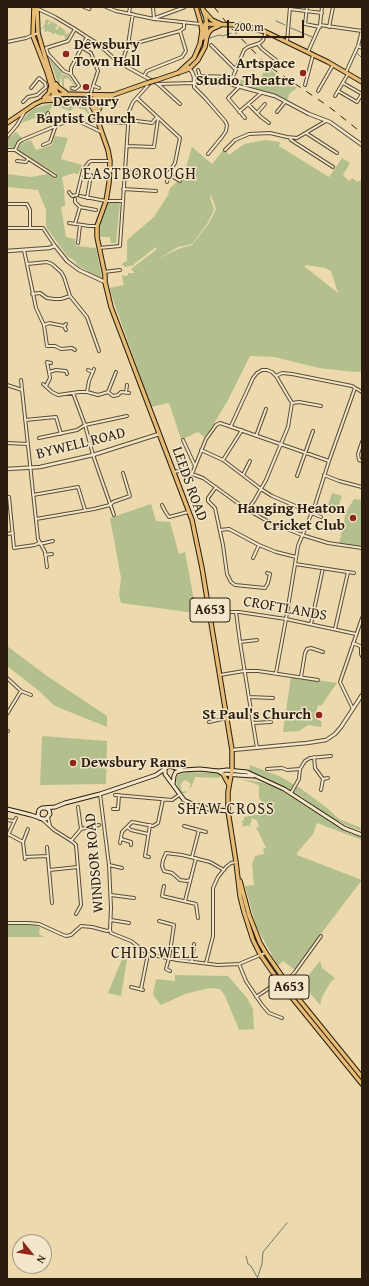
<!DOCTYPE html>
<html>
<head>
<meta charset="utf-8">
<style>
	body { margin:0 }
	#map { position:relative; width:369px; height:1286px; overflow:hidden; background:#ecd9ad; font-family:"Gentium Book Plus",serif }
	canvas { display:block }
	.frame { position:absolute; inset:0; border:8px solid #2a1d0d; pointer-events:none }
	.north { position:absolute; left:12px; top:1234px; width:40px; height:40px; box-sizing:border-box; background:#f3e6ca; border:1px solid #a3967e; border-radius:50%; rotate:120deg; font-size:11px; font-weight:700; line-height:16px; text-align:center; color:#2a1d0d }
	.north::after { content:''; display:block; margin:auto; width:14px; height:18px; background:#8f2418; clip-path:polygon(50% 0,100% 100%,50% 72%,0 100%) }
	.scale { position:absolute; left:227px; top:20px; width:77px; height:18px; box-sizing:border-box; border:2px solid #2a1d0d; border-top:0; padding-left:5px; font-size:12px; line-height:14px; white-space:nowrap; color:#2a1d0d; -webkit-text-stroke:3px #f3e6ca; paint-order:stroke }
</style>
</head>
<body>
<div id="map">
<canvas width="369" height="1286"></canvas>
<div class="frame"></div>
<div class="north">N</div>
<div class="scale">200 m</div>
</div>
<script>
const ctx = document.querySelector('canvas').getContext('2d');
ctx.lineJoin = 'round';
function fillPath(path, color) {
  ctx.fillStyle = color;
  ctx.fill(path, 'evenodd');
}
function toPath(rows) {
  const path = new Path2D();
  for (const r of rows) {
    path.moveTo(r[0], r[1]);
    for (let i = 2; i < r.length; i += 2) path.lineTo(r[i], r[i + 1]);
  }
  return path;
}
function stroke(path, color, width, dash) {
  ctx.strokeStyle = color;
  ctx.lineWidth = width;
  ctx.lineCap = dash ? 'butt' : 'round';
  ctx.setLineDash(dash || []);
  ctx.stroke(path);
}
function drawText(font, color, halo, rows, align = 'center') {
  ctx.font = font + ' "Gentium Book Plus",serif';
  ctx.lineWidth = 3;
  ctx.setLineDash([]);
  ctx.textBaseline = 'middle';
  ctx.strokeStyle = halo;
  ctx.fillStyle = color;
  for (const [text, x, y, turn = 0] of rows) {
    ctx.save();
    ctx.translate(x, y);
    ctx.rotate((+turn || 0) * Math.PI / 180);
    ctx.textAlign = isNaN(turn) ? turn : align;
    if (halo) ctx.strokeText(text, 0, 0);
    ctx.fillText(text, 0, 0);
    ctx.restore();
  }
}
fillPath(toPath([
	[47,19,50,21,47,24,49,25,51,21,58,25,55,29,57,30,59,26,66,31,65,32,66,34,68,33,68,32,69,33,68,38,66,40,64,35,60,36,59,34,57,35,56,33,52,34,51,32,49,32,48,31,45,32,44,27,41,30,41,29,45,24,45,21],
	[49,57,61,70,62,73,60,79,60,88,58,83],
	[268,67,278,76,297,88,296,89,289,94,288,99,286,100,270,93,235,84,233,83,235,78,246,81,261,83,264,78,261,77,265,69],
	[63,74,69,76,75,85,75,87,68,78,64,79,64,87,69,91,70,88,73,90,73,91,68,91,63,89,61,77],
	[56,102,83,102,97,126,85,110,75,107,70,111,54,105,46,114,21,123,27,114,35,108],
	[16,132,22,138,18,141,14,148,8,147,7,140],
	[55,136,68,138,61,159,82,165,78,174,74,173,62,177,64,188,65,206,61,207,66,237,75,239,76,246,96,248,102,279,77,265,75,261,67,256,46,227,46,210,38,190,7,187,7,174,31,177,48,174,56,179,56,173,17,150,22,143,31,140,36,150,52,145],
	[266,140,280,142,279,146,329,177,342,158,350,163,343,175,349,181,352,178,358,182,360,180,362,181,362,371,355,372,319,368,274,357,250,356,228,400,210,430,204,437,198,432,185,438,182,442,169,403,151,407,109,288,124,285,123,282,122,275,126,276,128,275,128,273,135,273,131,269,157,249,156,247,134,264,134,265,125,267,122,265,123,263,127,261,127,240,154,217,168,195,170,188,183,177,192,147,212,164,224,149,229,155,244,144],
	[211,195,216,209,209,223,192,245,178,249,158,259,178,247,192,244,207,224,212,214,214,209,210,198],
	[307,265,325,268,331,271,338,293,304,266],
	[108,203,120,203,116,243,111,243,110,237,100,237,100,227,101,221],
	[332,493,342,496,336,512,327,508],
	[354,499,362,500,362,548,339,544,346,512],
	[151,504,156,521,170,522,179,554,185,552,192,589,195,611,188,612,121,603,119,595,121,578,110,518],
	[7,646,47,676,107,716,107,727,55,706,39,691,7,666],
	[291,676,337,683,321,706,318,705,315,718,322,722,321,727,308,725,299,731,283,732],
	[42,736,107,741,106,784,40,785],
	[250,765,279,776,300,788,327,808,339,819,362,828,362,831,350,827,326,815,302,797,281,785,249,771],
	[187,772,218,773,221,775,219,778,195,777,192,786,189,789,191,784,186,780,184,780,180,786,182,788,181,789,183,792,185,791,187,792,182,794,177,785,176,779,178,775],
	[240,779,260,782,276,787,340,828,351,834,362,837,362,840,317,823,313,834,297,853,297,855,362,880,320,935,295,970,283,961,278,966,256,926,245,886,254,885,252,864,255,856,264,854,263,849,266,848,260,835,256,828,259,826,256,819,254,820,253,818,251,819,252,822,250,823,251,827,250,827,249,825,243,827,242,821,244,820,244,817,266,813,264,805,259,798,259,785],
	[29,924,40,927,39,934,44,937,7,937,7,925],
	[129,948,121,996,108,993,125,952],
	[320,961,322,968,335,978,330,983,322,997,320,1005,302,983],
	[175,975,228,976,247,998,253,1009,254,1029,239,1030,225,996,220,989,210,988,185,994,161,1005,153,995,156,979,175,981]
]), '#b3c08d');
stroke(toPath([
	[276,21,285,25],
	[291,28,312,37],
	[210,38,219,35,223,36,231,33],
	[357,53,362,58],
	[246,1256,248,1264,251,1266,257,1277],
	[257,1279,262,1264,263,1252,287,1223],
	[360,1279,362,1279]
]), '#6d7b70', 1);
const minor = toPath([
	[84,7,89,9,90,7],
	[106,7,116,11,154,19,200,24],
	[153,7,154,19],
	[307,7,305,24,320,27],
	[36,8,55,17,75,29,87,37,97,43,118,62,158,84,194,83,194,87,205,98,225,121,227,125,226,131,222,137,208,154],
	[290,9,322,13],
	[129,13,130,7],
	[155,18,185,7],
	[320,25,362,31],
	[329,27,333,7],
	[129,41,133,44,180,31,184,28,184,22],
	[7,42,26,38,38,33],
	[287,42,290,7],
	[258,44,262,49,281,64],
	[211,45,236,70],
	[358,46,362,48],
	[81,47,91,53,98,71,91,92],
	[308,52,320,25,322,7],
	[123,63,123,59,128,45,132,19,133,14],
	[198,70,200,76,233,77],
	[346,72,358,46,362,30],
	[71,74,64,71,48,54,46,48,68,41,75,29],
	[144,76,147,71,182,57,186,51,180,31],
	[343,83,362,94],
	[158,84,180,104],
	[230,84,244,50,248,47,260,43,263,40,266,32],
	[305,85,313,55],
	[94,86,99,88],
	[238,86,238,88,228,98,245,118],
	[72,88,75,89,79,86,71,74,71,68,87,37],
	[318,91,333,65],
	[338,91,357,102,362,94],
	[335,96,348,74],
	[137,98,180,138,175,163,168,174,167,182],
	[23,102,28,97,37,95,46,87,45,83,39,78,31,88],
	[248,104,261,117,269,123],
	[239,112,261,93],
	[277,112,285,102],
	[48,113,47,115,63,122],
	[257,113,265,104],
	[129,120,152,123,157,117],
	[103,122,128,123],
	[306,133,337,153],
	[7,137,17,125,24,113],
	[290,138,291,140,333,167],
	[43,145,50,142,56,125],
	[127,146,154,147,158,119],
	[7,150,15,150,55,176],
	[15,150,19,142,22,140,70,120,76,120,101,132],
	[225,150,235,140,249,134,270,133,287,137,297,138,326,121],
	[17,161,26,162,28,159],
	[125,172,144,173],
	[168,174,180,181],
	[143,175,144,171],
	[123,189,156,191],
	[69,192,72,196,77,195,83,170,89,162,91,161,110,161],
	[80,196,106,201,122,201],
	[87,198,91,175],
	[75,199,75,202,80,207,96,210],
	[7,204,27,204,30,210,30,227],
	[69,223,89,226,97,226],
	[75,224,80,207],
	[7,228,43,228,55,246],
	[78,243,80,225],
	[99,248,120,246,129,111,133,102,150,83],
	[24,250,36,308,44,325,47,346,55,346,61,349,72,348,75,350],
	[27,264,47,262,52,264,61,272,64,277,70,296,87,317,99,351],
	[104,272,120,270],
	[32,294,40,293,47,298,54,299,61,299,70,296],
	[44,325,49,323,64,326],
	[66,330,64,326,66,324],
	[88,370,93,372],
	[49,372,47,362,51,363],
	[276,376,282,373,292,374,352,386,362,392],
	[21,380,38,539,45,552,47,567],
	[43,384,52,392,58,395,79,392,87,392,98,395,108,392,113,396,118,395,121,392,129,393],
	[7,385,22,390],
	[46,386,50,378,49,372,56,370,66,371,67,374],
	[87,392,89,381,94,369],
	[108,392,116,372],
	[73,393,85,425,93,455,114,515],
	[126,393,127,385],
	[292,403,299,402,321,406],
	[25,420,56,417,61,434],
	[231,426,253,378,257,373,262,370,267,370,272,372,276,376,292,403,288,427,266,480,254,501,247,510],
	[256,436,266,409],
	[39,438,77,430,85,425,127,416],
	[183,440,195,466],
	[362,442,358,454,359,460,362,461],
	[7,443,28,444],
	[201,450,223,460,261,489,272,496,321,517],
	[223,460,242,430],
	[174,472,179,471,192,474,203,478,246,509,269,522,302,535,328,543,362,548],
	[192,474,206,439,216,425,220,423,329,461],
	[243,475,250,461],
	[324,475,339,481,362,487],
	[297,476,313,431],
	[216,487,208,498,208,501,215,508,223,545,227,574,231,582,235,585,265,588,268,583,270,574,267,573],
	[33,495,78,487,85,510],
	[7,497,9,497,14,548,35,545,39,543],
	[162,505,165,511,169,517,188,512],
	[36,519,94,509,110,505,113,502,130,496,123,473],
	[220,530,229,529,259,545,276,552,296,557],
	[7,534,13,533],
	[40,544,53,541],
	[45,555,52,554],
	[253,558,259,545],
	[295,564,354,573],
	[210,612,239,612,286,619,356,634],
	[236,612,240,642,257,748],
	[311,624,323,568],
	[335,629,348,572],
	[240,642,257,640],
	[353,643,362,647],
	[361,647,361,654,362,656],
	[276,673,286,619,298,546,315,505,329,461,355,388],
	[220,675,244,671,258,671,318,680],
	[301,677,305,653,307,649,311,648,323,652],
	[7,678,21,691,7,714],
	[21,691,31,695],
	[249,697,273,698],
	[353,709,340,682,362,618],
	[209,722,226,718],
	[253,723,271,722],
	[7,731,8,731],
	[314,757,315,768,323,779,321,790],
	[267,769,282,768,287,770,300,769],
	[323,779,328,778],
	[291,793,299,779,300,769,305,761,310,758,331,756],
	[100,794,109,865,111,908,110,930],
	[115,795,172,800,179,795],
	[78,807,81,829],
	[113,809,118,809,119,795],
	[48,817,50,826],
	[42,819,54,830,73,842,76,845,81,905,76,914],
	[7,820,14,821],
	[184,826,206,832],
	[127,827,131,830,148,834],
	[8,834,23,842,25,859],
	[7,835,9,833,16,818],
	[121,839,131,842,131,845],
	[71,841,81,829,99,825],
	[23,842,28,829],
	[120,843,122,832,132,822,153,826,158,823,163,799],
	[47,847,52,903],
	[25,857,47,856],
	[149,857,145,856,150,825],
	[192,857,199,830],
	[109,865,122,868],
	[49,870,78,867],
	[190,880,187,881,180,880,172,873,164,871,162,866,163,860,166,853,182,855,210,862,224,870],
	[164,886,162,896,196,904,198,918],
	[111,895,134,898],
	[185,901,196,858],
	[111,920,129,923],
	[159,921,174,925,169,958,166,969,170,971],
	[7,923,29,923,39,924,61,934,66,936,71,935,81,926,92,927,107,931,110,930,111,933,131,941,148,954,177,960,218,965,239,964,265,953],
	[192,961,194,944],
	[206,963,213,936,213,888,218,877,226,867,231,863,236,862],
	[239,964,246,981,262,1005,269,1013,282,1018],
	[282,985,286,982,295,972,321,936],
	[131,987,143,990],
	[141,989,148,954],
	[256,997,274,985]
]);
const tertiary = toPath([
	[186,65,192,72,194,77,194,83,230,84,275,96,309,114,330,122,362,145],
	[7,251,49,248,55,246,67,261,79,270,105,282],
	[7,469,40,467,93,455,159,434],
	[232,750,307,743,326,740,335,734,341,727,362,695]
]);
const secondary = toPath([
	[165,770,165,774,184,800,192,804,209,809,228,811],
	[218,771,223,774,253,776],
	[176,772,183,770,200,769,218,771,227,770,247,772,284,789,344,828,362,835],
	[173,784,174,776,176,772],
	[46,808,49,810,50,814,46,819,43,819,39,818,38,814,39,810,42,808,55,807,65,803,100,794,156,775,169,766,183,770],
	[7,809,31,815,40,818]
]);
const primary = toPath([
	[204,11,212,20,221,24],
	[207,24,241,25,266,32,328,62,362,82],
	[207,36,209,32,212,29,219,26],
	[95,96,96,112],
	[88,100,94,110,102,133,108,150,110,161,109,183,106,201,97,226,97,237,105,275,105,282,111,307,192,520,202,568,232,750,232,770,228,792,228,811,236,862,240,896,244,912,253,940,260,954,280,983,362,1084],
	[96,117,101,104,113,95],
	[223,774,229,785],
	[240,881,249,915,260,943,266,953,293,992,362,1077]
]);
const trunk = toPath([
	[34,7,33,36,47,72,54,96],
	[37,7,38,33,43,50,57,94,54,100],
	[203,38,205,24],
	[178,73,194,58,200,44,202,31,201,24,196,7],
	[157,80,189,69,198,60,205,47,207,36,206,18,202,7],
	[56,84,58,87,66,93],
	[44,98,49,93,51,86],
	[41,101,65,99,88,100,113,95,147,83],
	[7,123,35,104,57,94,113,95]
]);
stroke(minor, '#5a4c35', 4);
stroke(tertiary, '#5a4c35', 4.5);
stroke(secondary, '#2a1d0d', 5);
stroke(primary, '#2a1d0d', 5.5);
stroke(trunk, '#2a1d0d', 5.5);
stroke(minor, '#f3e6ca', 2);
stroke(tertiary, '#f3e6ca', 2.5);
stroke(secondary, '#f3e6ca', 3);
stroke(primary, '#e6bc76', 3.5);
stroke(trunk, '#e6bc76', 3.5);
stroke(toPath([
	[214,7,231,28,262,60,273,69,328,106,362,133]
]), '#2a1d0d', 1, [7, 7]);
const trunkBridge = toPath([
	[147,83,157,80]
]);
stroke(trunkBridge, '#2a1d0d', 5.5, []);
stroke(trunkBridge, '#e6bc76', 3.5);
for (const [x, y, r, color] of [
	[66,54,4,"#8f2418"],
	[303,73,4,"#8f2418"],
	[86,87,4,"#8f2418"],
	[353,518,4,"#8f2418"],
	[319,715,4,"#8f2418"],
	[73,763,4,"#8f2418"]
]) {
  const dot = new Path2D();
  dot.arc(x, y, r, 0, 2 * Math.PI);
  ctx.fillStyle = color;
  ctx.fill(dot);
  stroke(dot, '#f3e6ca', 1.5);
}
for (const [x, y, w] of [
	[210,610,40],
	[289,987,40]
]) {
  const box = new Path2D();
  box.roundRect(x - w / 2, y - 12, w, 24, 3);
  ctx.fillStyle = '#f3e6ca';
  ctx.fill(box);
  stroke(box, '#2a1d0d', 1);
}
drawText('bold 14px', '#2a1d0d', null, [
	["A653",210,610],
	["A653",289,987]
]);
drawText('bold 15px', '#2a1d0d', '#f3e6ca', [
	["Dewsbury",74,45,"left"],
	["Town Hall",74,62,"left"],
	["Artspace",295,64],
	["Studio Theatre",295,81],
	["Dewsbury",86,102,"center"],
	["Baptist Church",86,119,"center"],
	["Hanging Heaton",345,509],
	["Cricket Club",345,526],
	["St Paul's Church",311,715],
	["Dewsbury Rams",81,763,"left"]
], 'right');
drawText('15px', '#2a1d0d', '#f3e6ca', [
	["BYWELL ROAD",81,444,-14],
	["LEEDS ROAD",189,484,70],
	["CROFTLANDS",285,609,10],
	["WINDSOR ROAD",95,863,-95]
]);
ctx.letterSpacing = '1px';
drawText('16px', '#2a1d0d', '#f3e6ca', [
	["EASTBOROUGH",140,175],
	["SHAW CROSS",226,810],
	["CHIDSWELL",155,954]
]);
ctx.letterSpacing = '0px';
</script>
</body>
</html>
